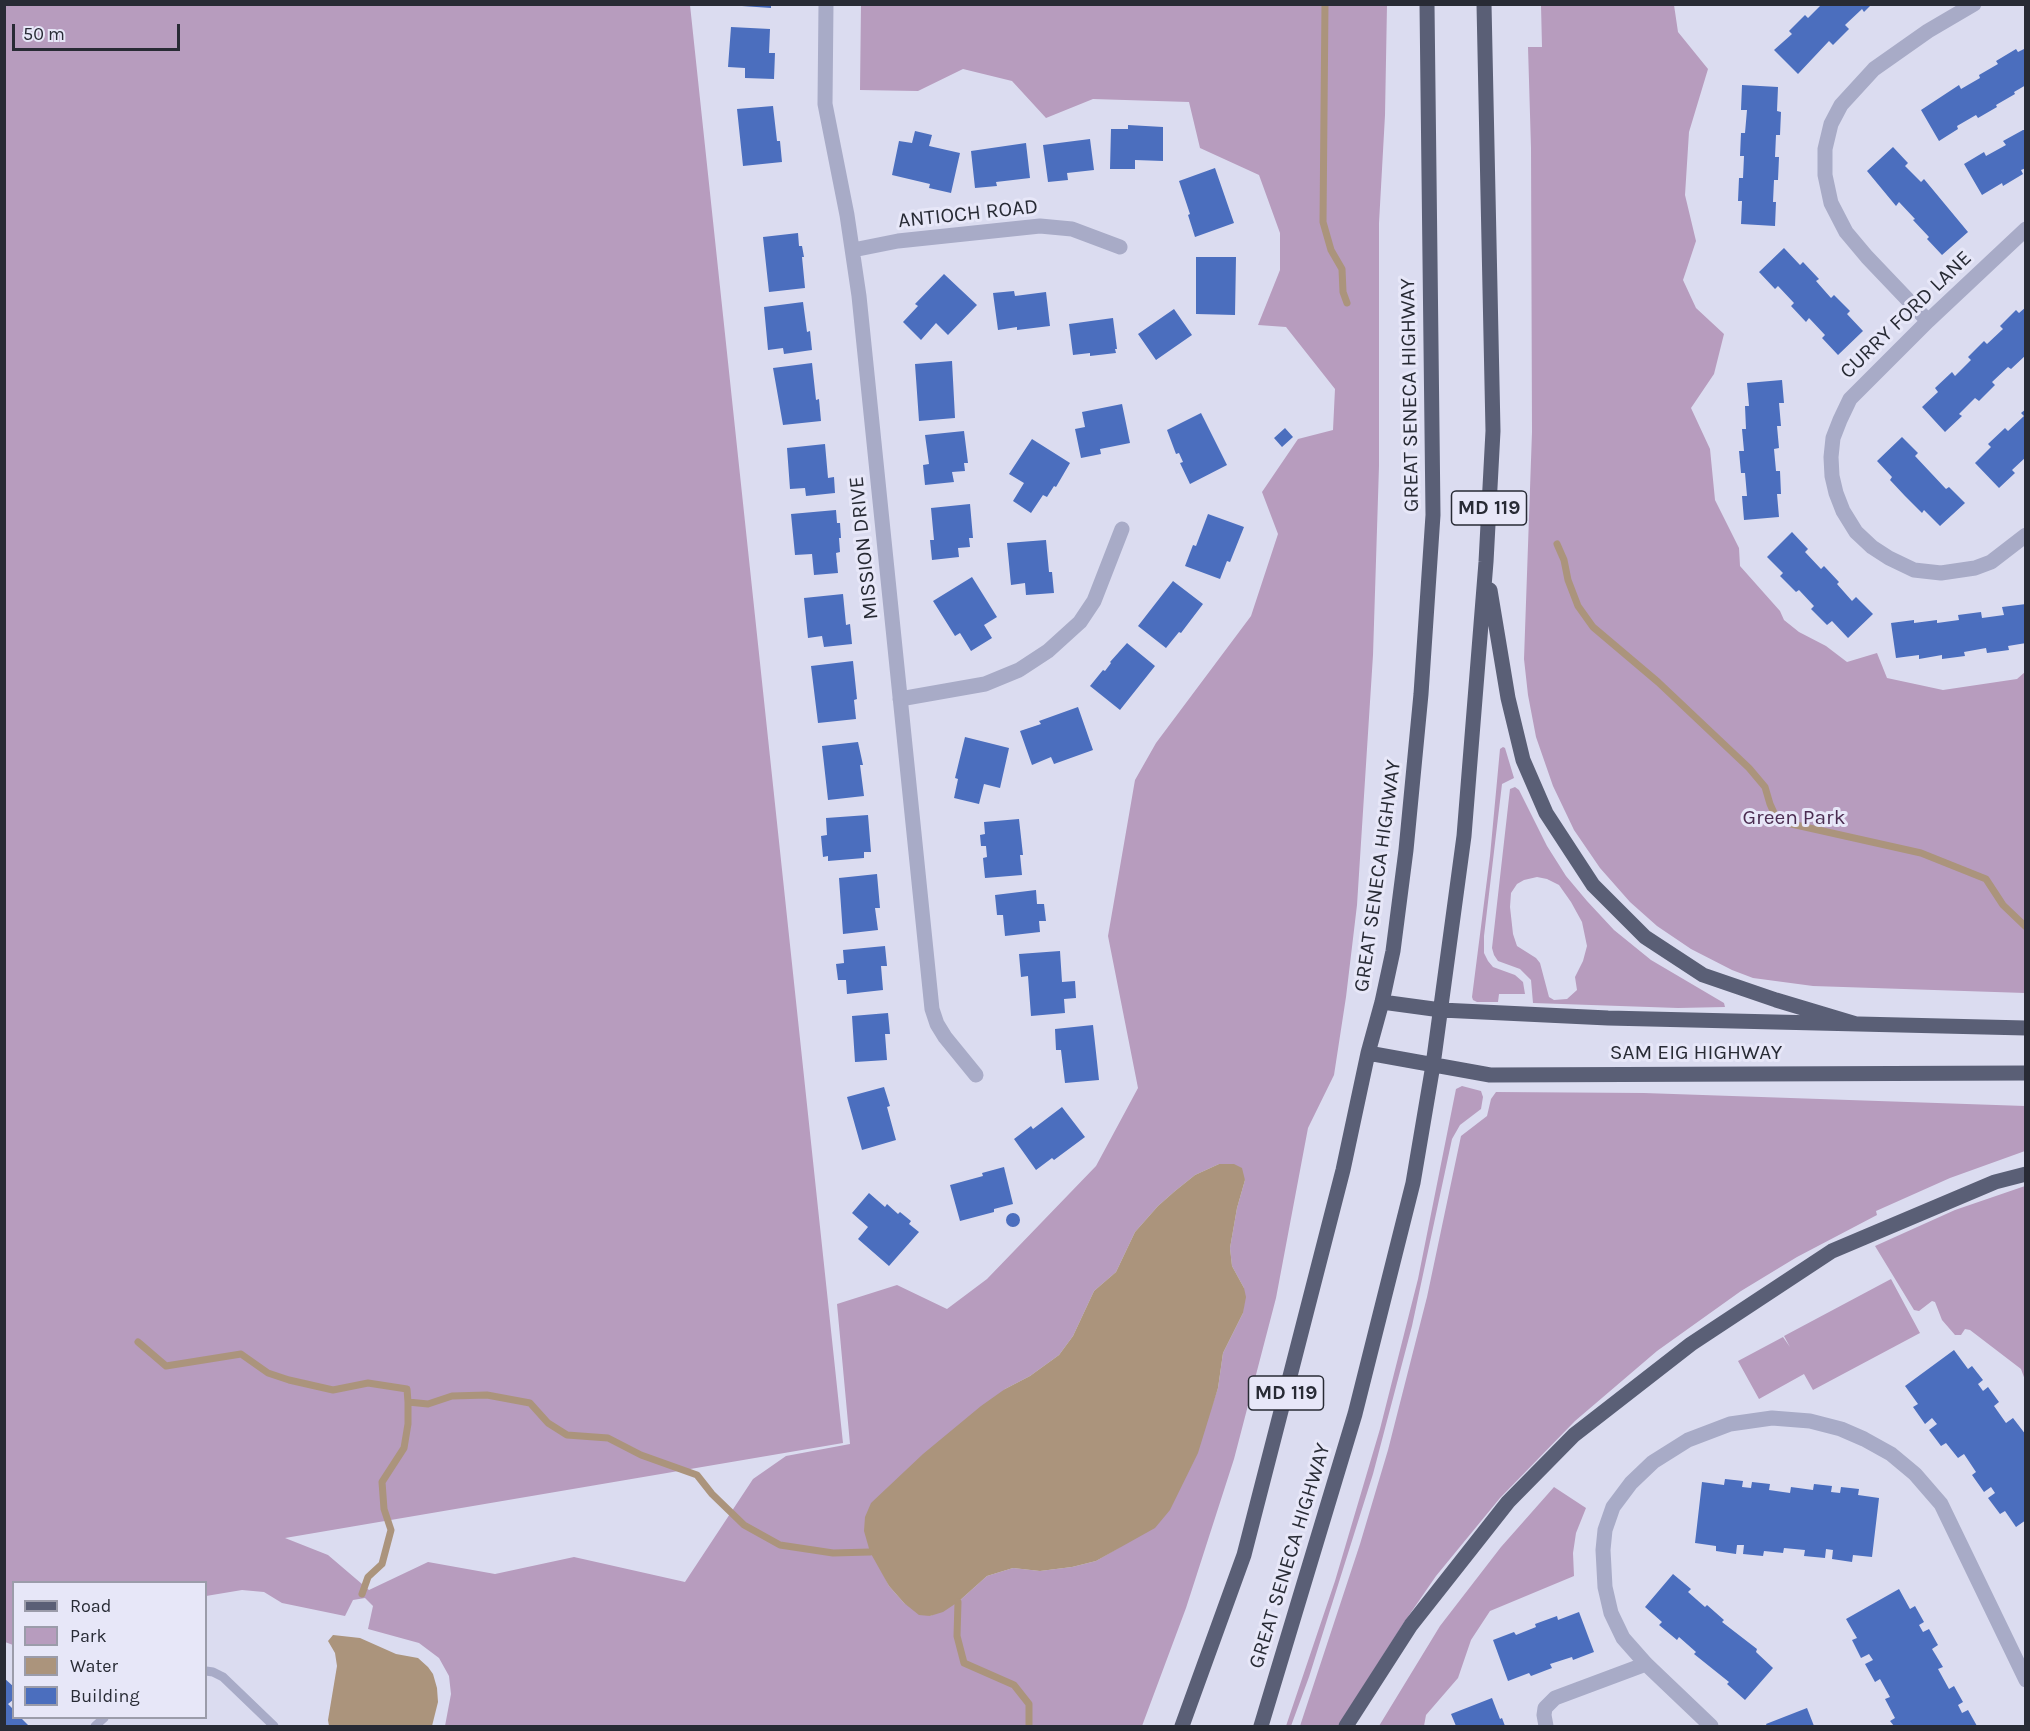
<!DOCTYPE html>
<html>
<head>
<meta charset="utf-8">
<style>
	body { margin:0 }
	#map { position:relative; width:2030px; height:1731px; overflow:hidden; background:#dbdcf0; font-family:Karla,sans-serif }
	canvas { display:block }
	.frame { position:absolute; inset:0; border:6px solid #282b35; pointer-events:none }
	.legend { position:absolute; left:12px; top:1581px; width:195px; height:138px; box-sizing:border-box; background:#e7e7f8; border:2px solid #9b9caa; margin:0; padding:8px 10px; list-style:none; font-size:18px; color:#282b35 }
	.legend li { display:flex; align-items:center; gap:12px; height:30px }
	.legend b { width:30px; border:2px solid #9b9caa }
	.scale { position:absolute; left:12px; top:24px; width:168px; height:27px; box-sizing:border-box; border:3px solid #282b35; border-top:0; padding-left:8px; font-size:18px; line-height:21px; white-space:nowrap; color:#282b35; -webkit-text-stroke:4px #e7e7f8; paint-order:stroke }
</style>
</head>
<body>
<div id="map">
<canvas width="2030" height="1731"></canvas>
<div class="frame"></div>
<ul class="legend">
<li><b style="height:8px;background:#5a5f76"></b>Road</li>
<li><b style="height:16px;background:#b79cbe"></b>Park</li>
<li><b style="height:16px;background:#ab947c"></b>Water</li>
<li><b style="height:16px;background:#4b6ebe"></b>Building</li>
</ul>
<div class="scale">50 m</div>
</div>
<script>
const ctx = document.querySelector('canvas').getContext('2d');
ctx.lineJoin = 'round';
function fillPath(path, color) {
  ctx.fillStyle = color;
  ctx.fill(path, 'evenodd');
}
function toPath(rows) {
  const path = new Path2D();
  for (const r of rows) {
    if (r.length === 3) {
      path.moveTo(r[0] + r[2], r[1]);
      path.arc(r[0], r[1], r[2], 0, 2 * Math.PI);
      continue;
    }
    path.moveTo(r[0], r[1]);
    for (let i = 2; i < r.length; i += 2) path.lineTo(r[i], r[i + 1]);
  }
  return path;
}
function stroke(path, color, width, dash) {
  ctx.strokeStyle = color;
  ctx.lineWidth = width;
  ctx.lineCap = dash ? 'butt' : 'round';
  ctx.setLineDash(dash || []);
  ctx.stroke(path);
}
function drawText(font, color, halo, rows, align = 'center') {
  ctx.font = font + ' Karla,sans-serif';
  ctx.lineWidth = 6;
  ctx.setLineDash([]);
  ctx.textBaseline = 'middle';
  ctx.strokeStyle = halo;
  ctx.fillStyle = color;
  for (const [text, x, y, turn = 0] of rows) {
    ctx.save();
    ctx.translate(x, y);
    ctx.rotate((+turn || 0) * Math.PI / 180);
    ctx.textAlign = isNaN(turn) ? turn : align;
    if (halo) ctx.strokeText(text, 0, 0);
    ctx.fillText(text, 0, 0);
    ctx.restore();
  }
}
fillPath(toPath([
	[4,5,690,5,843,1443,285,1538,328,1555,369,1590,428,1562,495,1574,574,1557,685,1582,753,1479,786,1456,850,1444,837,1304,897,1285,947,1309,987,1279,1096,1166,1138,1088,1108,936,1135,780,1156,743,1251,616,1278,534,1262,492,1298,439,1333,430,1335,389,1286,327,1258,325,1280,270,1280,233,1259,175,1200,148,1189,102,1093,99,1046,118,1012,81,963,69,918,91,860,90,861,5,1387,5,1385,115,1379,223,1379,466,1373,655,1357,905,1346,997,1334,1075,1308,1128,1276,1298,1234,1459,1186,1608,1142,1726,445,1726,451,1694,449,1676,439,1658,419,1643,368,1629,373,1606,365,1598,353,1600,345,1616,282,1603,264,1592,242,1590,206,1596,206,1582,14,1582,13,1645,5,1642],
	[1219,1164,1233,1164,1245,1180,1237,1208,1230,1248,1232,1266,1244,1288,1243,1313,1223,1353,1218,1388,1207,1420,1120,1547,1096,1561,1072,1567,1040,1571,1013,1568,987,1576,958,1602,930,1616,904,1603,889,1586,879,1565,1005,1389,1030,1376,1059,1355,1073,1336,1094,1291,1116,1272,1135,1232,1158,1206,1175,1191,1195,1175],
	[1541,5,1674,5,1678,32,1708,69,1689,132,1685,195,1696,241,1683,280,1696,308,1724,334,1714,374,1691,408,1710,449,1715,500,1739,548,1740,566,1780,611,1784,620,1799,632,1826,646,1847,662,1877,653,1887,678,1943,690,2017,679,2025,672,2025,993,1813,986,1753,978,1732,970,1691,949,1657,926,1630,902,1600,868,1574,830,1553,786,1536,737,1528,695,1524,659,1532,432,1531,148,1528,47,1542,47],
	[1503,747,1505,748,1514,778,1502,784,1484,936,1484,953,1488,961,1493,967,1515,975,1523,982,1525,994,1499,994,1498,1002,1477,1002,1473,1000,1472,997,1490,856,1500,749],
	[1515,787,1519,790,1547,846,1566,876,1587,901,1614,930,1651,960,1724,1003,1725,1007,1678,1008,1533,1003,1531,980,1520,969,1498,961,1494,955,1492,948,1510,789],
	[1537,877,1547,879,1559,885,1571,902,1582,922,1587,946,1583,961,1575,977,1577,990,1567,999,1554,1000,1549,997,1540,963,1536,958,1517,946,1513,934,1510,907,1511,893,1517,884,1524,880],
	[1462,1086,1481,1091,1483,1097,1481,1109,1460,1125,1452,1139,1412,1326,1373,1474,1309,1677,1291,1726,1286,1726,1335,1581,1380,1429,1418,1279,1456,1089],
	[1496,1092,1644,1093,2025,1106,2025,1151,1950,1178,1876,1211,1877,1215,1797,1257,1741,1291,1657,1351,1575,1421,1500,1498,1436,1576,1403,1624,1338,1726,1300,1726,1360,1544,1388,1450,1427,1297,1461,1136,1487,1116,1491,1099],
	[2025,1186,2026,1186,2025,1380,2021,1369,1970,1330,1965,1329,1961,1335,1955,1335,1942,1320,1935,1302,1932,1301,1919,1311,1914,1310,1875,1246,1955,1210],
	[1891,1279,1920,1333,1813,1390,1804,1374,1759,1399,1738,1361,1783,1337,1790,1347,1784,1336],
	[1554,1487,1586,1508,1576,1533,1573,1553,1574,1576,1490,1611,1471,1640,1458,1678,1426,1715,1424,1726,1379,1726,1440,1626,1501,1547]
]), '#b79cbe');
fillPath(toPath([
	[1219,1164,1234,1164,1242,1168,1245,1180,1237,1208,1230,1248,1232,1266,1244,1288,1246,1297,1243,1313,1223,1353,1218,1388,1198,1453,1170,1510,1155,1528,1096,1561,1072,1567,1040,1571,1013,1568,987,1576,958,1602,943,1612,930,1616,919,1615,904,1603,889,1586,870,1552,864,1531,865,1517,871,1503,923,1454,981,1406,1005,1389,1030,1376,1059,1355,1073,1336,1094,1291,1116,1272,1135,1232,1158,1206,1175,1191,1195,1175],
	[333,1635,360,1638,396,1654,418,1658,428,1667,433,1674,437,1688,438,1702,432,1726,329,1726,328,1720,337,1666,335,1653,328,1641]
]), '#ab947c');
stroke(toPath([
	[1325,4,1323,222,1331,250,1342,269,1343,292,1347,303],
	[1557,544,1564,560,1568,580,1578,606,1593,627,1658,682,1749,768,1765,787,1770,804,1775,815,1787,823,1921,853,1986,879,2003,905,2026,927],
	[138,1342,166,1366,241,1354,268,1373,289,1380,333,1390,368,1383,407,1389,408,1402,428,1404,452,1396,487,1395,530,1403,548,1423,567,1435,608,1438,641,1455,697,1475,712,1494,744,1525,780,1545,833,1553,870,1552],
	[362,1594,368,1577,382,1564,391,1530,384,1509,382,1482,404,1448,408,1424,408,1402],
	[958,1602,957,1636,964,1663,1014,1685,1029,1704,1029,1726]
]), '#ab947c', 7);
fillPath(toPath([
	[742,4,771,4,771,8,742,6],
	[1822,4,1872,4,1864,12,1862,9,1845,25,1849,29,1833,45,1829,41,1798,74,1774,50,1792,34,1789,31,1805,15,1808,18],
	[731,27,770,29,769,53,775,53,774,79,745,78,745,68,728,67],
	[2026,48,2026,85,2014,92,2015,94,1996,105,1997,107,1978,118,1976,115,1957,126,1958,129,1939,141,1921,110,1959,85,1961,89,1980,78,1979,75,1998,64,1996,61,2016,49,2018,52],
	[1742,85,1778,87,1777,111,1781,112,1780,135,1776,135,1775,157,1779,157,1778,180,1774,180,1773,202,1776,202,1775,226,1741,224,1742,201,1738,201,1739,178,1743,178,1744,156,1740,156,1741,133,1745,133,1747,110,1741,110],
	[773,106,777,141,780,141,782,162,743,166,737,109],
	[1128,125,1163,127,1163,161,1135,160,1135,169,1110,169,1111,129,1128,129],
	[2023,130,2026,130,2026,168,2021,170,2023,174,2003,186,2002,183,1982,195,1964,164,1984,152,1986,156,2006,145,2003,141],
	[915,131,932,135,929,146,960,153,951,193,929,188,930,184,892,175,899,141,912,143],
	[1090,139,1094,170,1067,173,1068,180,1048,182,1043,145],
	[1026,143,1030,178,996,182,997,186,975,188,971,151],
	[1893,147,1908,163,1905,166,1921,182,1924,179,1968,232,1942,255,1927,239,1929,237,1913,220,1915,219,1899,202,1896,206,1867,171],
	[1215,168,1234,223,1195,237,1188,215,1190,214,1179,181],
	[798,233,799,246,802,246,804,257,802,257,805,288,769,292,763,237],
	[1784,248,1800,265,1803,262,1819,279,1816,281,1831,298,1834,295,1850,311,1847,314,1863,331,1838,355,1822,338,1825,335,1809,318,1806,322,1791,306,1794,303,1778,286,1775,289,1759,272],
	[1196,257,1236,257,1235,315,1196,314],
	[944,274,977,305,948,335,936,323,921,340,903,322,918,306,915,304],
	[1014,291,1015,296,1046,292,1050,326,1017,330,1017,327,998,330,993,293],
	[803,302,807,332,810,331,812,350,784,354,783,348,768,350,764,307],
	[2026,307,2026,355,2011,369,2008,367,1992,382,1995,385,1979,401,1975,398,1959,414,1962,416,1945,432,1922,407,1938,392,1935,388,1952,372,1955,376,1971,360,1968,357,1984,341,1987,344,2003,329,2000,326,2016,310,2019,313],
	[1174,309,1192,335,1156,360,1138,334],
	[1113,318,1117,349,1115,349,1116,353,1090,356,1090,353,1073,355,1069,324],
	[952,361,955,418,919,421,915,364],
	[812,363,816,400,819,399,821,421,783,425,773,368],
	[1782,380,1784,403,1779,403,1781,426,1777,426,1779,448,1774,449,1776,471,1780,471,1781,494,1777,494,1779,517,1744,520,1742,496,1747,496,1745,473,1741,473,1739,451,1744,451,1742,429,1746,429,1745,406,1749,406,1747,383],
	[1122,404,1130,443,1100,449,1101,454,1081,458,1075,429,1085,427,1082,412],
	[2026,409,2026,457,2012,470,2015,473,1999,488,1975,463,1991,447,1988,444,2005,428,2008,431,2024,416,2021,413],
	[1201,413,1227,465,1190,484,1180,463,1183,462,1179,453,1176,454,1167,430],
	[1285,428,1293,437,1282,447,1274,438],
	[964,431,968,463,964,463,965,471,952,472,954,482,925,485,923,465,929,464,925,435],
	[1902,437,1918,453,1915,456,1946,489,1949,487,1965,503,1940,526,1924,510,1922,513,1905,496,1890,480,1892,477,1877,461],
	[1032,439,1070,463,1056,487,1054,486,1047,497,1043,495,1031,513,1013,501,1024,483,1009,474],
	[825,444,828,478,834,477,835,493,806,496,805,488,790,489,787,448],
	[970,504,973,538,969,538,970,547,958,548,959,557,932,560,930,540,934,540,931,508],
	[836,510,837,523,840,523,841,538,839,538,840,552,836,553,838,573,814,575,812,554,795,555,791,514],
	[1208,514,1244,527,1230,562,1227,561,1220,579,1185,566,1193,545,1196,546],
	[1792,532,1808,549,1805,552,1821,569,1824,566,1839,582,1837,584,1852,601,1856,597,1873,614,1848,638,1832,621,1827,625,1811,609,1814,606,1799,590,1796,592,1780,576,1783,573,1767,557],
	[1046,540,1049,572,1052,572,1054,593,1026,595,1025,583,1011,585,1007,543],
	[972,577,997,617,984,625,992,638,971,651,960,633,955,636,933,601],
	[1173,581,1203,604,1181,633,1179,632,1166,648,1138,626],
	[843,594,846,625,850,624,852,644,824,647,822,636,808,638,804,598],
	[2026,604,2026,643,2008,646,2009,650,1987,653,1986,648,1964,652,1965,656,1942,659,1942,655,1919,659,1919,655,1896,658,1891,623,1914,620,1914,623,1937,620,1937,623,1959,620,1958,615,1981,612,1982,618,2004,615,2002,607],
	[1127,643,1155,666,1120,710,1090,686,1103,670,1105,671,1111,663,1110,662],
	[853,661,857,699,854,700,856,719,818,723,811,666],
	[1078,707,1093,750,1054,764,1051,757,1032,765,1020,731,1041,724,1039,721],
	[965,737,1009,748,1000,788,984,784,979,804,954,798,958,779,955,778],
	[858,742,863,765,860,765,864,796,828,800,822,746],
	[868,815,871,852,864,852,864,858,828,861,828,856,823,857,821,836,827,835,826,818],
	[1019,819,1023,855,1020,855,1022,875,985,878,983,858,987,857,986,846,981,846,980,835,985,834,984,822],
	[877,874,880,908,875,908,878,930,843,934,839,878],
	[1036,890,1037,904,1044,904,1046,921,1039,921,1040,932,1005,936,1003,915,997,915,995,895],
	[885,946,887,966,881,966,883,990,847,994,846,980,838,980,836,964,844,963,843,950],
	[1060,951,1062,982,1075,981,1076,998,1064,999,1065,1013,1031,1016,1028,976,1021,977,1019,954],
	[888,1013,890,1034,885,1034,887,1060,855,1062,852,1016],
	[1093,1025,1099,1080,1065,1083,1061,1050,1056,1050,1055,1029],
	[884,1087,890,1106,887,1107,896,1140,862,1150,847,1097],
	[1062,1107,1085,1137,1054,1160,1052,1158,1036,1170,1014,1139,1031,1126,1033,1129],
	[1004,1167,1013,1204,994,1209,994,1212,960,1221,950,1185,983,1176,982,1173],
	[869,1193,885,1207,887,1204,898,1214,900,1212,911,1221,909,1224,919,1232,889,1266,858,1239,868,1227,852,1213],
	[1013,1220,7],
	[1954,1350,1968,1369,1972,1366,1983,1380,1978,1384,1983,1391,1988,1387,1999,1402,1994,1406,2006,1423,2013,1418,2026,1435,2026,1520,2016,1527,2005,1511,2000,1514,1988,1498,1995,1493,1991,1487,1984,1492,1972,1475,1976,1472,1964,1454,1958,1458,1946,1443,1941,1446,1929,1430,1937,1424,1932,1418,1925,1424,1913,1407,1918,1404,1905,1386],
	[1725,1479,1743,1481,1742,1487,1751,1488,1752,1482,1770,1484,1769,1490,1790,1493,1791,1487,1813,1490,1814,1484,1832,1486,1831,1492,1840,1493,1841,1487,1859,1489,1858,1495,1879,1498,1872,1557,1853,1555,1852,1562,1832,1559,1833,1550,1826,1549,1825,1558,1804,1556,1805,1550,1784,1548,1783,1553,1764,1551,1763,1556,1743,1554,1744,1545,1737,1545,1736,1554,1716,1551,1716,1546,1695,1543,1702,1482,1724,1485],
	[1673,1574,1691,1589,1688,1592,1705,1607,1707,1605,1724,1620,1722,1622,1757,1649,1756,1652,1773,1668,1745,1700,1727,1684,1729,1682,1694,1654,1696,1652,1679,1637,1677,1640,1659,1625,1662,1622,1645,1607],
	[1899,1589,1910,1609,1915,1606,1924,1622,1919,1625,1923,1632,1929,1629,1938,1645,1932,1649,1943,1667,1938,1669,1949,1689,1954,1686,1963,1702,1958,1705,1962,1713,1968,1710,1977,1726,1894,1726,1890,1721,1895,1718,1885,1699,1890,1697,1880,1679,1875,1682,1865,1664,1873,1660,1869,1654,1861,1658,1852,1640,1857,1638,1846,1619],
	[1579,1612,1594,1652,1573,1660,1572,1657,1550,1664,1552,1668,1531,1676,1529,1673,1508,1681,1493,1640,1514,1632,1516,1635,1536,1627,1535,1624,1557,1616,1558,1620],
	[4,1678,14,1687,14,1699,8,1704,14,1710,14,1718,21,1718,29,1726,4,1726],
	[1492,1698,1500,1719,1502,1718,1505,1726,1456,1726,1451,1714],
	[1807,1708,1814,1726,1767,1726,1766,1724]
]), '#4b6ebe');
stroke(toPath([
	[206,1671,213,1672,223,1677,274,1726],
	[95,1726,104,1718]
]), '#a8abc7', 9);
stroke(toPath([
	[826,4,825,104,847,215,859,296,932,1009,937,1024,945,1037,976,1075],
	[2026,229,1928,321,1850,399,1840,420,1833,438,1831,457,1832,476,1836,493,1843,511,1856,532,1872,547,1889,558,1914,570,1941,573,1975,568,1991,562,2026,535],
	[853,250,898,241,1040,226,1072,229,1120,247],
	[1928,321,1867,257,1846,232,1831,203,1825,175,1825,149,1831,124,1841,105,1874,69,1928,31,1974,4],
	[900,699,985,684,1019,670,1048,651,1080,622,1094,601,1122,529],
	[1546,1726,1544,1715,1545,1708,1555,1698,1646,1664],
	[1711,1726,1646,1664,1623,1638,1611,1613,1605,1587,1603,1550,1605,1530,1613,1507,1631,1483,1653,1462,1688,1440,1730,1424,1772,1418,1810,1421,1841,1429,1864,1439,1891,1454,1915,1474,1941,1504,2026,1680]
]), '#a8abc7', 15);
stroke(toPath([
	[1490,590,1508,698,1523,760,1546,813,1593,885,1645,937,1703,975,1776,1000,1856,1024],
	[1382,1002,1441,1010,1608,1018,2026,1028],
	[1368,1053,1490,1075,2026,1073],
	[1182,1726,1244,1555,1343,1170,1368,1053,1382,1002,1393,951,1406,850,1421,694,1433,515,1427,4],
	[1261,1726,1355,1414,1413,1183,1433,1065,1464,836,1486,562,1493,431,1484,4],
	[1346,1726,1411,1625,1508,1502,1574,1435,1691,1344,1832,1251,1995,1182,2026,1174]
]), '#5a5f76', 15);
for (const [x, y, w] of [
	[1489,508,75],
	[1286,1393,75]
]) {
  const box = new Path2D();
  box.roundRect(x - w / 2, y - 17, w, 34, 4.5);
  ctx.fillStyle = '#e7e7f8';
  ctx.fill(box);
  stroke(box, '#282b35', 1.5);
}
drawText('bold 20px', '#282b35', null, [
	["MD 119",1489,508],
	["MD 119",1286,1393]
]);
drawText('21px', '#282b35', '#e7e7f8', [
	["ANTIOCH ROAD",968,214,-6],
	["CURRY FORD LANE",1906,315,-44],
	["GREAT SENECA HIGHWAY",1410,395,-91],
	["MISSION DRIVE",864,548,-96],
	["GREAT SENECA HIGHWAY",1378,876,-82],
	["SAM EIG HIGHWAY",1696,1053],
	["GREAT SENECA HIGHWAY",1290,1556,-73]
]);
drawText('21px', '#4b2d51', '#e7e7f8', [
	["Green Park",1794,818]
]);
</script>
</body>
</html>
